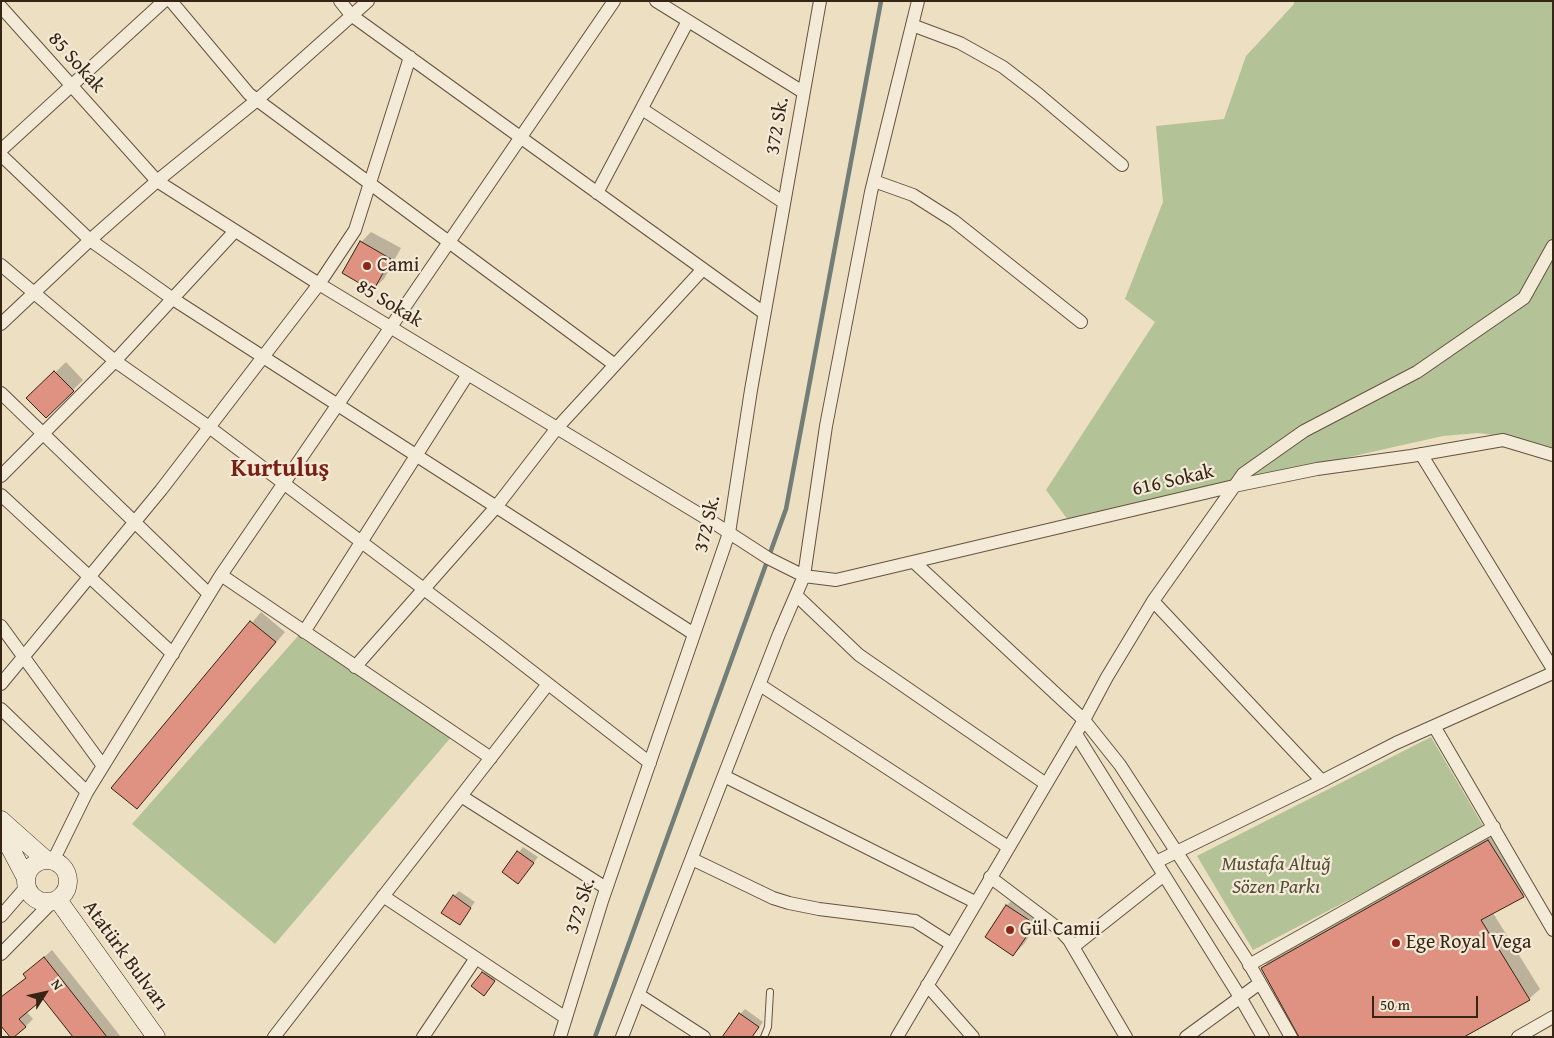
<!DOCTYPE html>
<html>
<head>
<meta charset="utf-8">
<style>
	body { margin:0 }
	#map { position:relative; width:1554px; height:1038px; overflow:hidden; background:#ecdfc2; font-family:"Gentium Book Plus",serif }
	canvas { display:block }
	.frame { position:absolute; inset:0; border:2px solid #362414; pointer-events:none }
	.north { position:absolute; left:20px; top:968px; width:50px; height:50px; -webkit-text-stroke:4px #f3ead7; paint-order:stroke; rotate:55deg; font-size:14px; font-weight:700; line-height:20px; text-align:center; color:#362414 }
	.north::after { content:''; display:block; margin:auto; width:18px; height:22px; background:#362414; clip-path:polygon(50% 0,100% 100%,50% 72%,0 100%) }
	.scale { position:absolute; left:1372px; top:996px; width:106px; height:22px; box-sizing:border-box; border:2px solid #362414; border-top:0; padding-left:6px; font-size:15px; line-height:18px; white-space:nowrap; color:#362414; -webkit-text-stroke:4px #f3ead7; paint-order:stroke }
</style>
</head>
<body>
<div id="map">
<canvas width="1554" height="1038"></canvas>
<div class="frame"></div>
<div class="north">N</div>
<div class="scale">50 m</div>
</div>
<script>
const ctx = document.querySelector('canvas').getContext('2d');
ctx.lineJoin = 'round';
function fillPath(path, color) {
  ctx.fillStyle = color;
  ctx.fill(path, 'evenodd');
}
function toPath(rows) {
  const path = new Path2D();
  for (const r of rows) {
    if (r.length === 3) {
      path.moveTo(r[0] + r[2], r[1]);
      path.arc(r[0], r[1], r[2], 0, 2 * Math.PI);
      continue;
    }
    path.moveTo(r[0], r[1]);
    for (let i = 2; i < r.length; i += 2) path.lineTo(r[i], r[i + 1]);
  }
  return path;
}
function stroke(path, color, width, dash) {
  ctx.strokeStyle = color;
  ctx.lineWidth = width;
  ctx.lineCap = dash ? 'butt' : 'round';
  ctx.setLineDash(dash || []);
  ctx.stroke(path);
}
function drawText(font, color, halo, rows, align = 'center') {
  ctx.font = font + ' "Gentium Book Plus",serif';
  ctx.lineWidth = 4.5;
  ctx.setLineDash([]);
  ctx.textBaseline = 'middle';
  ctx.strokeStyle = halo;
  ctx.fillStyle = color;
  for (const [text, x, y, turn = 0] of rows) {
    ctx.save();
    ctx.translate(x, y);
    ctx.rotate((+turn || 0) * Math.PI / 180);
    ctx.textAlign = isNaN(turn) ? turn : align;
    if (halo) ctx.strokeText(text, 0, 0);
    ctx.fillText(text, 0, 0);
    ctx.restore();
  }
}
fillPath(toPath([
	[1294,1,1553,1,1553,448,1517,438,1478,433,1443,436,1068,520,1046,490,1155,322,1125,299,1163,202,1156,126,1224,119,1246,56,1294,4],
	[298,636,452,736,275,944,132,824],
	[1431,737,1485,829,1253,950,1197,856]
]), '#b3c397');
fillPath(toPath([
	[371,232,401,248,384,279,373,289,361,242],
	[66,362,83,380,46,417,39,388],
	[261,612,285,632,137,808,113,788],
	[1499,830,1533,885,1523,896,1493,913,1540,989,1529,999,1262,968,1273,957],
	[523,847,538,857,523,877,504,871],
	[459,891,475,902,459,924,454,896],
	[1017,895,1044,913,1024,944,1013,955,986,937,1007,905],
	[52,950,121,1037,75,1037,43,997,26,1011,33,1019,25,1027,1,997,27,977,25,974],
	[488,968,499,976,484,994,483,973],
	[745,1009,763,1022,752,1037,740,1014]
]), '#0003');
stroke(toPath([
	[595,1037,786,509,881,1]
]), '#737e79', 4.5);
const building = toPath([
	[360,241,391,259,373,291,342,273,360,241],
	[54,371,74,391,46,418,26,398,54,371],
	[250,621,276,642,137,809,111,788,250,621],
	[1488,840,1524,897,1481,920,1530,1000,1464,1037,1299,1037,1261,968,1488,840],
	[517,851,534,863,518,884,502,872,517,851],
	[453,895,471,908,460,925,441,913,453,895],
	[1006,905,1035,924,1013,956,985,937,1006,905],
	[44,957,107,1037,73,1037,43,999,19,1019,26,1027,14,1037,10,1037,1,1026,1,997,26,978,23,974,44,957],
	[482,972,495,981,484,996,471,986,482,972],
	[739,1013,759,1027,752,1037,722,1037,739,1013]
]);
fillPath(building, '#df9281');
stroke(building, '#362414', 1);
const lane = toPath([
	[764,1037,768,1027,770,992]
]);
const street = toPath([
	[171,1,249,94,615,365],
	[340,1,351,15,764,313],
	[656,1,803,92],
	[1,7,157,181,319,284,714,523,768,558,804,576,836,580,1234,486,1317,469,1411,456,1503,440,1553,455],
	[912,25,960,43,1003,67,1038,94,1122,165],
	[642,109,783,202],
	[1,150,164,1],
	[1,155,90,240,173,299,694,634],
	[874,181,913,195,954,221,1081,322],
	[597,193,688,21],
	[1,265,115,361,209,427,498,645,650,763],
	[1,324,90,240,157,181,257,100,368,1],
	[1,393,209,594],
	[1421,454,1553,669],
	[1,476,115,361,235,231],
	[1,495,173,654],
	[914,562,1084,720,1120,765,1247,960,1291,1037],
	[221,575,491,758],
	[796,595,859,655,1046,784],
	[1153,601,1322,781],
	[1,626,103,766],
	[304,632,468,374],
	[355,667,496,507,557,428,703,269],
	[1,684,161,490,319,284,355,230,410,57],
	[760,685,1008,847],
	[1,709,87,792],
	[1434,726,1553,930],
	[1076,734,1240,997,1263,1037],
	[724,776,975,902],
	[461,796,606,888],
	[692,859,773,898,789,903,819,909,915,921,951,944],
	[53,861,87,792,221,575,614,1],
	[1156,862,1322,781,1396,743,1553,673],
	[990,877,1059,929,1069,940,1126,1037],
	[383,896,566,1018],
	[1,916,27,886],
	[1073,947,1164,875],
	[1,954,52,902],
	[1249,965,1494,827],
	[927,985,973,1037],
	[639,995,704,1037],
	[274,1037,548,684],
	[423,1037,476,958],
	[560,1037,602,901,729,533,751,390,820,1],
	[622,1037,779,634,804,576,826,426,871,192,918,1],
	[897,1037,1084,720,1107,677,1153,601,1243,474,1304,431,1417,372,1524,298,1553,246],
	[1186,1037,1260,983],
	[1518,1037,1553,1017]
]);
const secondary = toPath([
	[1,820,46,860],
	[1,836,6,840,26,878],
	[47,881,21],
	[58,900,156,1037]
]);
stroke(lane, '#645340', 8);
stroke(street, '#645340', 14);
stroke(secondary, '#362414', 19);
stroke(lane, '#f3ead7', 6);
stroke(street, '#f3ead7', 12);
stroke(secondary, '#f3ead7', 18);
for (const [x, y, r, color] of [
	[367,266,5,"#8f2418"],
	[1010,930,5,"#8f2418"],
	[1396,943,5,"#8f2418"]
]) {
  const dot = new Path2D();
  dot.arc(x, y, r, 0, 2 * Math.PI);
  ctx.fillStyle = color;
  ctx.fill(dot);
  stroke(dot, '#f3ead7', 2);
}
drawText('20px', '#362414', '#f3ead7', [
	["85 Sokak",76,63,48],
	["372 Sk.",778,126,-80],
	["85 Sokak",389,304,31],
	["616 Sokak",1173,481,-13],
	["372 Sk.",708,524,-77],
	["372 Sk.",581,906,-72],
	["Atatürk Bulvarı",125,956,54]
]);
drawText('20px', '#362414', '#f3ead7', [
	["Cami",377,266],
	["Gül Camii",1020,930],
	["Ege Royal Vega",1406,943]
], 'left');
drawText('italic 20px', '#554c35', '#f3ead7', [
	["Mustafa Altuğ",1276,865],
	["Sözen Parkı",1276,888]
]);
drawText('bold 25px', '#7a1f14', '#f3ead7', [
	["Kurtuluş",280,470]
]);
</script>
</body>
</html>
